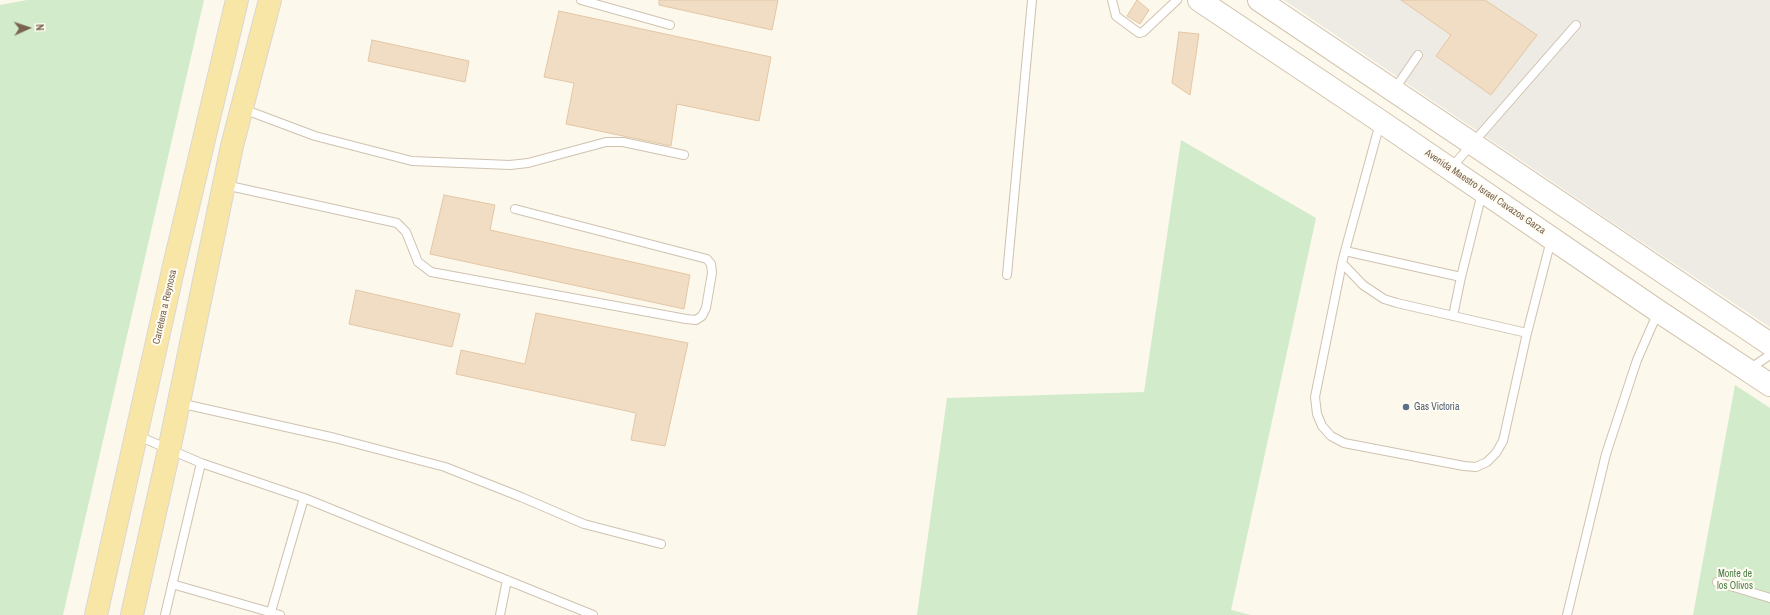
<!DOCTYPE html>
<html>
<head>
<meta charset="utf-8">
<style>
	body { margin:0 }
	#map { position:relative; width:1770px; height:615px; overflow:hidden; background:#fcf8ec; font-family:"Archivo Narrow",sans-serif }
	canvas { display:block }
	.north { position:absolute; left:8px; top:8px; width:40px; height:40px; -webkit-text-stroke:3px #fffcf3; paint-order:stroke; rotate:87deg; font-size:11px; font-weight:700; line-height:16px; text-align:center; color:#78634e }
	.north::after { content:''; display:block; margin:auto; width:14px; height:18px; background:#78634e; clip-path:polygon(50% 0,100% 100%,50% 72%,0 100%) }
</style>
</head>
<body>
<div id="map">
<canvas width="1770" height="615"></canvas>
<div class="north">N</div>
</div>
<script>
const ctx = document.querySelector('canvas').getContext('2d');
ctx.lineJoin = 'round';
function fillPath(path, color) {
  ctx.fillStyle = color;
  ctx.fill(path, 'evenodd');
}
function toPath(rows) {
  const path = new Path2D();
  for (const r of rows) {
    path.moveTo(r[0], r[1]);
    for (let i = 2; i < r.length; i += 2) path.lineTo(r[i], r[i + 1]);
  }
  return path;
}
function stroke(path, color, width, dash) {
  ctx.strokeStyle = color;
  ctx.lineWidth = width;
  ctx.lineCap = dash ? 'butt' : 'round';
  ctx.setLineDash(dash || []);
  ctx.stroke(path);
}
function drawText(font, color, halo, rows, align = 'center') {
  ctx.font = font + ' "Archivo Narrow",sans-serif';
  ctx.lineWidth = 4;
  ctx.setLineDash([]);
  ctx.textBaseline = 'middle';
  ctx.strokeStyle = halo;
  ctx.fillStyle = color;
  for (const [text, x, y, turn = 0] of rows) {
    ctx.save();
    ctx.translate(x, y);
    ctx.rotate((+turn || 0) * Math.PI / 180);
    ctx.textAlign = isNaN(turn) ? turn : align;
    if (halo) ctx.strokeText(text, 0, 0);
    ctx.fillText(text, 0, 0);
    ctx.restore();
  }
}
fillPath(toPath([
	[1284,0,1770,0,1770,327,1618,226]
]), '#eeeae4');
fillPath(toPath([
	[27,0,204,0,63,615,0,615,0,5],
	[1181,140,1316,218,1231,610,1251,615,917,615,947,398,1144,392],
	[1735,385,1770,408,1770,615,1693,615]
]), '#d2ebca');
const building = toPath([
	[659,0,778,0,772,30,659,5,659,0],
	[1137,0,1149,10,1140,24,1127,16,1137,0],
	[1401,0,1485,0,1537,35,1491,95,1436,56,1451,35,1401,0],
	[559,11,771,57,759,121,677,104,671,146,566,124,574,83,544,77,559,11],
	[1179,32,1199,34,1190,95,1172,83,1179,32],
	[372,40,469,61,465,82,368,61,372,40],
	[444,195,495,205,490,230,690,275,684,309,430,254,444,195],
	[356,290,460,314,452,347,349,324,356,290],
	[536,313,688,343,665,446,631,440,636,413,456,374,461,350,525,364,536,313]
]);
fillPath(building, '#f1ddc4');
stroke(building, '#e4c6a4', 1);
const lane = toPath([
	[581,0,670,25],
	[1112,0,1116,16,1139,33,1143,32,1177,0],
	[1394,90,1418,55],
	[243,109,315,136,412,161,510,165,528,163,606,142,623,142,684,155],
	[1380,123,1345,251,1461,277,1482,193],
	[1451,168,1576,25],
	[225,185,397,223,406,232,418,262,431,272,686,319,696,320,702,316,706,308,712,273,711,264,707,259,515,209],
	[1345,251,1342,263,1363,285,1384,299,1397,303,1527,333,1551,240],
	[1342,263,1315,397,1317,414,1322,426,1331,436,1344,443,1464,466,1476,467,1487,462,1496,453,1503,441,1527,333],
	[1007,275,1032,0],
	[1453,316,1461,277],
	[1749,369,1770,355],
	[179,403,335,438,445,467,521,497,584,524,661,544],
	[136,435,201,463,304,498,593,615],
	[1717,582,1770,598],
	[172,584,280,615],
	[165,615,201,463],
	[270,615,304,498],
	[500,615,507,580],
	[1567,615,1606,454,1637,360,1658,312]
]);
const secondary = toPath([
	[1199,0,1380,121,1658,311,1770,385],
	[1259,0,1770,344]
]);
const primary = toPath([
	[96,615,173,270,237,0],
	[132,615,169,450,232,146,270,0]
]);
stroke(lane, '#cfc2b0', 10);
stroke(secondary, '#d2c4af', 24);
stroke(primary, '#dcd6d1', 24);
stroke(lane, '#fff', 8);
stroke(secondary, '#fff', 22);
stroke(primary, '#f8e6a7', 22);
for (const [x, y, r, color] of [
	[1406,407,4,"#5c6f8a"]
]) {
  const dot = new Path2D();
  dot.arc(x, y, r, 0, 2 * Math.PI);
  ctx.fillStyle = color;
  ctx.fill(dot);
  stroke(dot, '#fffcf3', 1.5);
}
drawText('10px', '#78634e', '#fffcf3', [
	["Avenida Maestro Israel Cavazos Garza",1485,192,34],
	["Carretera a Reynosa",165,307,-77]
]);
drawText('10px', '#4e5e75', '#fffcf3', [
	["Gas Victoria",1414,407]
], 'left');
drawText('10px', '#4e7e46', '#fffcf3', [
	["Monte de",1735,574],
	["los Olivos",1735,586]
]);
</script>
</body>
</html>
